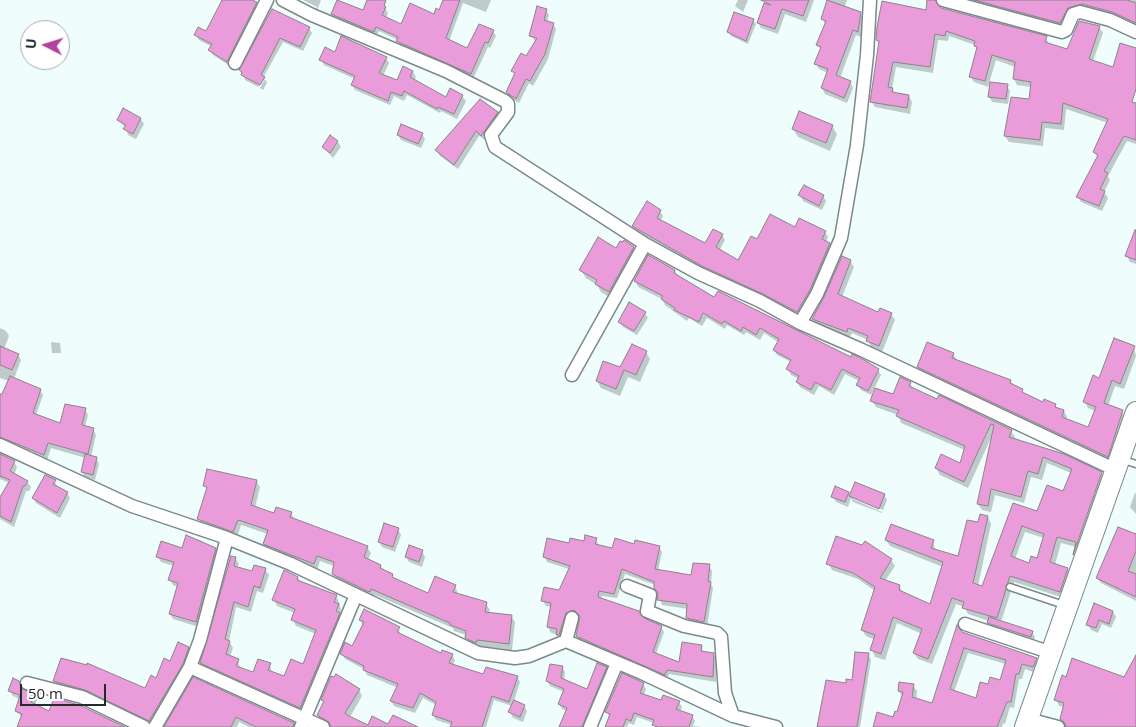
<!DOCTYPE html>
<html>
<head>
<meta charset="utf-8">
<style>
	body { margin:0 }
	#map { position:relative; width:1136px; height:727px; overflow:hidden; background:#effdfd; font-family:"Open Sans",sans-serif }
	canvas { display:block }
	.north { position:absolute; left:20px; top:20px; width:50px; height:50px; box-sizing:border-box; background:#fff; border:1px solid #a8aaaa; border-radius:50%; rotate:275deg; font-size:14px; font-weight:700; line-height:20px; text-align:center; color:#252a2a }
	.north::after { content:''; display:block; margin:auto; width:18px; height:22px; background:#b1429f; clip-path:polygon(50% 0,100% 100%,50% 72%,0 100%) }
	.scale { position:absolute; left:20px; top:684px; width:86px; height:22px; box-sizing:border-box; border:2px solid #252a2a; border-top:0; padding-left:6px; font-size:15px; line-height:18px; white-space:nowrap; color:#252a2a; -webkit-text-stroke:4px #fff; paint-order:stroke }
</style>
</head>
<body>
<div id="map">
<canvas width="1136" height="727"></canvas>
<div class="north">U</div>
<div class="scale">50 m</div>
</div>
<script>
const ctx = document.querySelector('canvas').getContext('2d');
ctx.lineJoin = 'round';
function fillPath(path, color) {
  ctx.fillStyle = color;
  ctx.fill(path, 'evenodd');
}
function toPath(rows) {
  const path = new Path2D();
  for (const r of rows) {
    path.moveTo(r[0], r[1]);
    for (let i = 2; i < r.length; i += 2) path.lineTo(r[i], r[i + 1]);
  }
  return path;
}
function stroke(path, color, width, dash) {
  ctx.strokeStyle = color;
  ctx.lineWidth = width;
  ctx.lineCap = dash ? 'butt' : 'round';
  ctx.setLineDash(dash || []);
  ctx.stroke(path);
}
fillPath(toPath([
	[227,0,249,0,256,3,259,8,230,66,213,55,210,50,212,47,199,40,196,35,207,33],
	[292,0,298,0,316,9,317,7,303,0,321,0,316,13],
	[445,0,491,0,486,12,463,3,449,41,467,50,493,31,496,36,490,48,488,47,473,79,401,46,398,40,379,31,376,36,335,19,332,14,385,8,388,13,386,18,401,26,435,15,440,11],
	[738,0,748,0,743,12,735,6],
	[774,0,814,0,806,22,785,14,778,34,761,28,758,22,772,7],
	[829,0,847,0,845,6,860,13,864,19,861,37,856,35,840,78,850,82,853,88,847,103,825,94,822,88,828,73,819,69,816,63,821,50,818,45,826,25,822,19],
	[958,0,1136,0,1136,27,1086,10,1063,28],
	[883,2,975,18,1046,37,1049,45,1068,51,1099,27,1103,33,1093,61,1114,69,1136,49,1136,92,1119,86,1115,97,1136,105,1136,144,1127,141,1108,176,1110,180,1104,192,1108,198,1102,211,1081,202,1078,197,1098,158,1095,152,1108,123,1066,109,1064,130,1045,128,1043,146,1009,142,1005,136,1030,100,1031,87,1017,85,1014,79,1015,67,996,60,988,87,974,82,970,76,978,51,975,45,949,36,948,41,938,40,933,73,896,67,892,89,895,93,909,96,912,102,910,114,875,107,871,101,880,45,877,40],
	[546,10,549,15,547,22,553,24,556,29,548,59,533,86,529,83,519,103,510,98,507,92,515,75,513,71,527,58,536,42,530,35],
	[272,11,309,28,312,33,303,51,283,42,258,87,245,80,241,70],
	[753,20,756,24,748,44,731,36,729,31],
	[335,53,386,58,389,63,383,76,397,82,413,72,416,77,414,80,447,99,462,96,466,101,457,119,441,111,440,113,407,95,404,101,394,96,390,105,355,90,352,85,355,79,324,65,321,60],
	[265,79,267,83,263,90,260,88],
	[1007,86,1010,91,1008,104,992,102,989,96],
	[497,113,500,118,485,140,479,136,458,169,440,156,437,151],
	[141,119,144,124,136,139,128,135,126,128,118,120],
	[832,126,837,134,830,151,798,137,793,129],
	[422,134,425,139,421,148,401,140,398,135],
	[338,142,341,147,333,158,323,147],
	[805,186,823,196,826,201,822,210,803,201,800,195],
	[660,211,663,216,660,221,705,245,722,235,725,240,719,251,739,262,758,241,796,228,825,232,828,237,826,242,832,249,800,317,706,271,637,231,634,226],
	[1136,245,1136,264,1130,262,1127,256],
	[633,248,638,256,614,300,601,292,597,285,586,278,581,270,617,249],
	[850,261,854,267,842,297,878,314,891,314,895,320,882,352,871,347,868,340,852,333,850,337,829,328,828,330,816,325,813,319],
	[675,271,678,276,715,298,878,370,881,375,871,395,861,390,858,385,859,381,845,374,834,395,819,386,814,395,800,387,797,382,799,379,791,375,788,369,791,362,777,355,774,350,778,342,764,333,760,340,746,332,744,335,727,325,725,329,707,318,702,326,689,318,687,321,665,305,662,299,638,287,635,281],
	[645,313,648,318,637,335,623,327,620,322],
	[0,328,6,331,9,336,4,349,18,355,21,360,14,379,40,390,43,395,36,415,61,424,85,409,88,415,85,427,93,429,96,435,91,457,96,458,99,464,95,480,85,477,82,472,86,458,51,448,47,460,7,443,0,444,0,395,3,396,9,381,0,378],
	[51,342,60,343,61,353,52,353],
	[1134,347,1136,356,1124,389,1115,386,1108,406,1122,411,1125,417,1111,462,922,373,918,367,953,354,957,360,1010,381,1025,395,1044,403,1055,405,1058,409,1064,411,1067,417,1066,420,1088,428,1095,411,1088,408,1085,402,1100,379],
	[646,352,650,359,640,382,628,377,620,396,601,388,597,381],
	[910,383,913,389,1011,431,1015,437,1014,440,1101,473,1105,480,1077,560,1074,555,1076,547,1061,543,1055,565,1068,569,1071,576,1064,598,1014,582,1001,622,1032,632,1035,637,1034,642,992,628,989,621,968,614,964,607,956,604,932,664,918,659,914,653,922,634,897,623,885,660,875,657,872,650,875,640,866,636,862,630,875,591,858,579,832,570,828,563,891,560,895,566,885,581,899,586,903,593,931,605,943,567,890,546,886,540,933,541,936,551,958,558,979,524,988,517,991,524,978,586,983,588,1014,504,1038,512,1064,492,1071,473,1047,463,1042,480,1031,477,1024,503,995,495,991,512,982,510,978,504,991,438,968,488,940,475,936,468,960,465,965,450,901,423,898,415,876,407,872,401,893,396],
	[1025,532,1044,538,1038,560,1030,564,1015,559],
	[0,455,14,462,17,467,14,475,27,482,31,487,29,491,26,491,14,527,0,519,0,500,9,483,0,479],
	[55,481,57,488,67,493,70,498,60,518,36,503,33,498],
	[256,481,260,487,255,508,275,514,291,513,294,519,367,547,371,553,368,560,380,566,395,579,429,594,455,586,458,594,486,604,490,610,489,613,511,616,515,622,512,650,480,646,479,648,470,644,466,635,454,631,453,628,375,595,373,598,336,580,333,574,334,566,320,561,317,570,268,550,265,544,268,534,241,525,237,537,202,525,199,519,207,490,205,486],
	[849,493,850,496,884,495,887,500,883,510,853,497,853,499,882,512,882,513,853,502,851,498,848,507,836,502,833,497],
	[1135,493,1136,493,1136,514,1130,507],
	[398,529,401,535,395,552,382,547,379,542],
	[1136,532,1136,601,1101,583,1097,578],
	[187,537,202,541,204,545,215,549,218,554,199,627,173,619,170,614,178,587,173,585,170,580,174,566,161,562,158,557,183,549],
	[596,539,599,546,612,549,635,546,659,547,662,552,658,571,692,576,709,566,712,571,711,584,713,588,707,627,690,623,687,618,688,609,662,605,655,585,625,574,617,598,602,596,601,599,661,627,664,632,656,654,680,664,701,646,704,653,713,654,716,659,716,682,669,674,667,679,580,642,577,636,581,618,579,615,569,618,560,640,557,634,551,633,548,627,551,607,546,606,543,601,560,592,569,569,547,562,544,556,570,545],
	[422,551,425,557,422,567,409,562,406,557],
	[235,558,239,564,237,568,253,573,265,569,269,575,263,593,257,591,251,612,236,607,229,641,233,648,230,656,238,660,240,668,254,674,270,664,272,673,285,677,304,666,316,634,296,626,293,620,295,613,277,606,274,600,298,578,301,583,336,596,339,602,341,610,340,615,342,619,303,713,205,668,202,663],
	[1113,612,1116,617,1111,628,1102,624,1098,633,1091,630,1088,625],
	[360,620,399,628,400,635,442,655,452,655,455,660,453,666,484,676,517,677,520,682,514,701,524,706,527,711,523,722,513,718,510,712,512,706,494,700,486,727,451,727,452,725,436,720,433,715,436,705,423,698,415,713,394,706,391,701,398,688,367,675,364,669,345,659,342,654,353,647,363,626],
	[962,633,1036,660,1039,665,1036,673,1025,669,1022,679,1019,679,1014,708,1010,707,1005,724,1003,723,1002,727,923,727],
	[968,653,1006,664,1001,681,989,686,976,700,954,692],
	[188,648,191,653,152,725,89,695,57,686,54,681,146,689],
	[868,654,871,660,860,727,819,727,847,685,853,682],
	[1136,665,1136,727,1067,727,1064,725,1061,719,1064,707,1059,706,1056,700,1067,678,1125,679],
	[562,667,565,672,564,681,587,690,606,668,609,673,587,727,560,727,567,711,562,709,559,704,564,692,550,686,547,681],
	[194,679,293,724,295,727,249,727,239,722,237,727,166,727],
	[18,682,23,691,34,694,37,700,35,705,50,713,122,727,19,727,22,717,16,711,20,699,13,696,10,691],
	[643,684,646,689,644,695,662,701,679,702,682,707,680,712,692,716,695,721,693,726,702,727,655,727,654,723,637,717,634,725,629,723,627,727,605,727,609,716,607,712],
	[913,686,917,691,916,704,909,727,874,727,894,718,898,713,903,698,899,691],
	[359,690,362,696,350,717,368,727,332,727,321,721,318,715,325,703,323,699]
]), '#0003');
const building = toPath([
	[222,0,252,0,257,2,227,62,208,50,212,44,194,35,198,27,206,31,222,0],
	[337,0,363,10,367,0,386,0,384,6,386,7,382,15,401,24,410,3,434,14,436,8,439,10,443,0,460,0,446,38,467,48,479,24,494,30,488,43,485,42,471,74,396,41,398,37,376,27,374,32,331,14,337,0],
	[761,0,809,0,803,16,782,9,775,29,757,23,764,3,771,5,761,0],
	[827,0,861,12,858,32,853,30,836,75,851,81,844,98,821,88,828,69,814,64,821,47,816,45,826,21,821,19,827,0],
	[927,0,935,0,941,8,1047,36,1045,42,1067,49,1079,21,1100,26,1089,59,1113,67,1120,43,1136,48,1136,89,1132,102,1136,103,1136,140,1124,136,1104,171,1108,173,1100,189,1105,191,1099,206,1076,197,1098,155,1093,152,1108,119,1063,103,1061,124,1042,122,1040,140,1004,136,1011,97,1029,99,1031,82,1013,79,1015,62,992,55,985,81,969,77,977,47,974,46,975,41,946,31,945,36,935,34,930,67,893,62,888,87,893,88,892,92,909,95,907,108,870,102,879,41,876,40,877,27,882,1,926,10,927,0],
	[974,0,1127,0,1136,3,1136,23,1112,12,1082,4,1068,8,1060,23,974,0],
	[537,6,547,9,544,20,554,23,545,54,530,81,526,79,516,99,506,92,515,73,511,71,521,53,526,56,537,38,529,36,537,6],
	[272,9,310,27,300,47,280,38,261,75,265,77,260,85,241,75,242,72,239,70,272,9],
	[734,12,754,19,746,41,727,32,734,12],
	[341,36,387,57,379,73,397,80,403,66,413,71,410,77,446,97,450,88,463,95,454,114,438,107,437,109,404,91,402,96,391,92,388,101,351,85,355,76,319,60,325,47,335,52,341,36],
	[990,82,1008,84,1006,99,988,97,990,82],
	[480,99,498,112,481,136,476,131,454,165,435,150,480,99],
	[123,108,141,118,133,134,123,129,126,125,117,120,123,108],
	[799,111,833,125,826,143,792,129,799,111],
	[401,124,423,133,418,144,397,135,401,124],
	[330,135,338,141,330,153,322,147,330,135],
	[804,185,824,195,819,206,798,195,804,185],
	[647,201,661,210,657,218,705,243,713,229,723,234,716,247,738,260,751,236,757,239,770,214,795,227,799,218,826,231,822,239,830,243,810,290,797,312,763,294,702,266,632,226,647,201],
	[1135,230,1136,230,1136,260,1125,256,1135,230],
	[598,237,616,248,620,241,623,242,624,240,634,247,609,292,595,284,597,280,579,270,598,237],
	[648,255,675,270,674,273,714,297,718,291,851,357,852,354,866,361,879,369,868,391,856,385,860,378,842,369,831,390,815,382,811,390,796,382,799,376,786,369,791,360,773,350,779,339,760,328,756,335,743,327,741,331,724,321,722,324,703,313,699,322,674,310,675,308,661,299,663,296,634,281,648,255],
	[842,256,851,260,838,294,878,312,880,308,892,313,879,346,866,341,868,336,848,328,847,332,812,319,824,297,842,256],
	[629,302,646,312,634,331,618,322,629,302],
	[1114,338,1135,346,1120,384,1112,380,1104,403,1123,410,1108,457,917,367,927,342,954,353,952,358,1011,380,1010,383,1023,389,1022,392,1043,402,1044,399,1056,404,1055,407,1064,410,1062,417,1088,427,1096,407,1083,402,1093,375,1099,378,1114,338],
	[632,344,647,351,636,375,624,370,616,389,596,381,603,361,620,367,632,344],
	[0,346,19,354,12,370,0,365,0,346],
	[10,376,41,389,33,413,60,423,65,404,86,408,82,425,94,428,88,454,48,443,44,455,0,437,0,394,2,394,10,376],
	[900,377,911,382,909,386,937,399,939,395,1012,430,1009,437,1064,454,1102,472,1073,555,1076,542,1057,537,1050,562,1068,568,1060,592,1010,576,997,618,962,608,964,602,952,598,928,659,913,653,922,629,893,617,881,654,870,650,875,635,861,630,875,587,853,573,826,564,836,536,862,545,865,541,892,559,880,578,900,585,899,590,930,604,943,562,885,540,891,524,934,540,931,548,958,556,967,520,978,522,980,514,988,516,973,583,982,586,1013,503,1037,511,1047,485,1063,491,1072,469,1043,457,1038,474,1028,471,1021,497,991,489,988,506,977,504,994,425,991,424,964,482,935,468,941,454,960,463,965,446,896,416,899,410,870,401,875,388,893,394,900,377],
	[1022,526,1044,534,1037,558,1031,556,1029,563,1011,556,1022,526],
	[0,454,15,461,10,471,28,481,25,486,23,486,11,522,0,516,0,497,10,480,0,476,0,454],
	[85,454,97,457,93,475,81,472,85,454],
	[207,469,257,480,251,505,274,513,276,507,292,512,290,517,368,546,364,557,381,565,380,568,393,574,392,577,428,593,435,576,456,585,453,592,487,602,485,612,512,615,509,644,477,640,476,643,465,638,466,631,450,625,450,623,371,589,370,592,367,591,332,574,334,562,317,556,314,564,263,544,268,530,238,520,233,532,197,519,207,487,203,486,207,469],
	[45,475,56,480,53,484,68,492,57,513,32,498,45,475],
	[855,482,885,494,879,509,849,496,855,482],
	[835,486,849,492,845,502,831,497,835,486],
	[384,523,399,528,393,547,378,542,384,523],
	[1118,527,1136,534,1136,551,1128,571,1136,574,1136,597,1096,578,1118,527],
	[186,535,216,548,196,622,169,614,178,583,168,580,174,562,156,557,161,541,182,548,186,535],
	[585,535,597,538,595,544,612,548,615,538,634,544,635,540,660,546,655,569,691,575,693,563,710,564,708,581,711,582,704,622,686,618,687,604,657,600,658,592,654,588,654,582,622,569,614,594,599,591,598,597,639,611,644,618,662,626,653,652,679,662,682,642,702,645,701,651,714,653,713,677,667,670,665,675,576,636,580,616,574,610,566,613,559,635,556,635,557,629,547,627,551,603,541,601,544,587,559,590,570,566,543,557,547,538,569,543,570,538,584,541,585,535],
	[409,545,423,550,419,562,405,557,409,545],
	[231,556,236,557,234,566,252,571,254,565,266,568,260,588,254,586,248,607,234,602,225,639,230,641,226,654,239,659,236,666,253,672,258,659,271,663,268,670,284,676,291,659,303,664,316,630,291,620,295,609,272,600,284,570,298,577,297,580,337,595,334,602,339,604,336,611,340,613,300,708,200,663,231,556],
	[1094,603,1113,611,1109,624,1099,620,1096,628,1086,625,1094,603],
	[364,609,400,627,397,632,441,653,442,650,453,654,449,663,483,674,486,667,518,676,509,702,492,696,482,727,450,727,452,722,432,715,436,702,420,693,413,708,390,701,398,684,363,670,364,666,340,654,345,642,352,646,364,622,359,620,364,609],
	[989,617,1033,631,1031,637,987,623,989,617],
	[957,625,962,632,1037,658,1033,667,1022,664,1019,674,1016,674,1011,702,1007,702,997,727,873,727,877,712,893,717,895,711,897,712,903,692,898,691,899,682,914,684,912,697,932,703,957,625],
	[964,648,1006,660,1000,680,990,677,988,684,980,682,976,698,950,689,964,648],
	[178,642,189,647,183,664,149,721,85,690,53,681,61,658,87,665,87,663,145,688,151,675,156,678,164,658,170,661,178,642],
	[855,652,869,653,857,727,817,727,826,680,846,683,846,679,852,680,855,652],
	[1136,655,1136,727,1066,727,1064,722,1060,719,1064,703,1054,700,1062,675,1066,677,1072,658,1124,677,1136,655],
	[597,663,607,667,582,727,559,727,567,708,558,704,564,689,546,681,550,664,563,666,561,678,587,689,597,663],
	[622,673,644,683,640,693,661,700,663,695,680,701,676,709,693,715,689,727,658,727,652,725,654,720,634,713,631,721,626,719,623,727,605,727,610,714,605,712,622,673],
	[336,674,360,689,345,713,349,716,368,725,372,716,388,724,393,715,418,727,331,727,329,722,317,715,324,701,321,700,331,676,334,677,336,674],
	[193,677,294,723,293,727,256,727,236,717,231,727,164,727,193,677],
	[13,678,19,681,22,689,34,693,31,702,49,711,54,698,79,705,125,727,17,727,22,714,15,711,20,695,8,691,13,678],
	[514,700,525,705,520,717,508,712,514,700]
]);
fillPath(building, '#e99cd9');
stroke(building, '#8c838a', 1);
const lane = toPath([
	[1123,460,1136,464],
	[1010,587,1064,605]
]);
const street = toPath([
	[283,0,312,15,446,71,505,101,508,104,508,112,491,135,495,147,645,244,698,273,760,301,800,323,862,350,1116,470],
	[943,0,1062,32,1066,30,1073,14,1080,12,1110,20,1136,32],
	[235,63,267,0],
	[800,323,817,294,841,238,857,145,867,55,870,0],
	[572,375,645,244],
	[0,445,132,506,227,538,291,564,478,653,515,658,529,656,566,641,642,673,733,716,776,727],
	[627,586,650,595,647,611,684,626,717,633,721,637,725,693,733,716],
	[965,624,1052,653],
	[566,641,572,618],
	[190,667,323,727],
	[27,683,82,697,144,727],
	[1028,719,1058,727],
	[155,727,190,667,200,640,227,538],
	[301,727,356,595],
	[590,727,617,663]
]);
const primary = toPath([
	[1025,727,1136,412]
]);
stroke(lane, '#7d8989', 9);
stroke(street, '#7d8989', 15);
stroke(primary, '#7d8989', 22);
stroke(lane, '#fff', 6);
stroke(street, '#fff', 12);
stroke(primary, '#fff', 20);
</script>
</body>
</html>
